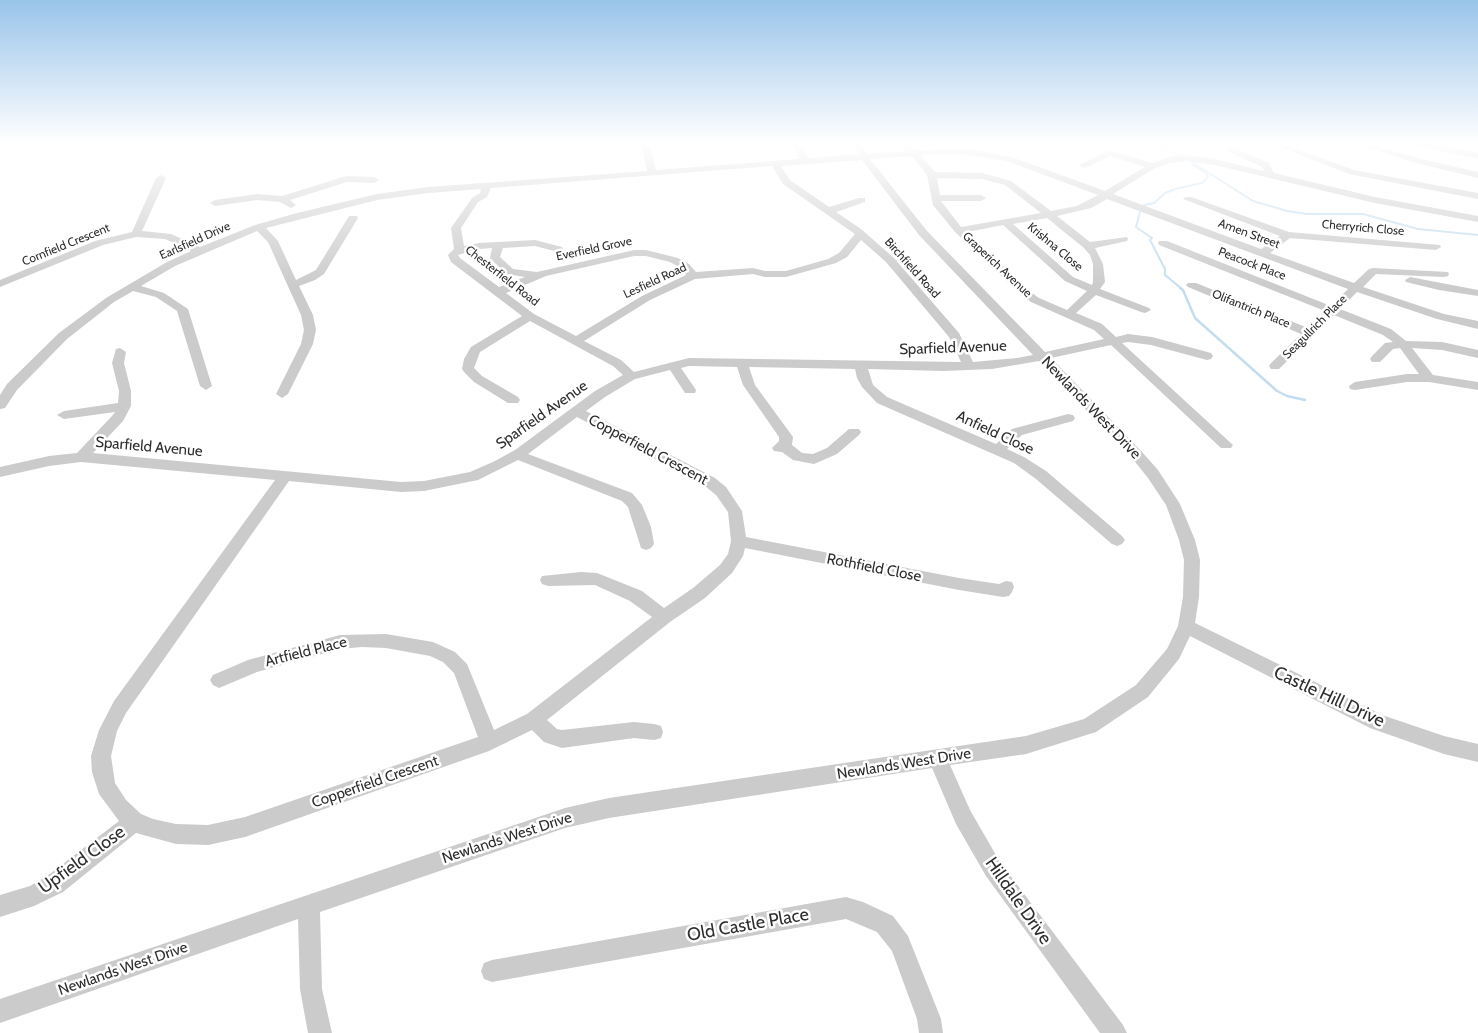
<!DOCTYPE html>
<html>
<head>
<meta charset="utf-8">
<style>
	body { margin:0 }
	canvas { display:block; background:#fff }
</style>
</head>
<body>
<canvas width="1478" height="1033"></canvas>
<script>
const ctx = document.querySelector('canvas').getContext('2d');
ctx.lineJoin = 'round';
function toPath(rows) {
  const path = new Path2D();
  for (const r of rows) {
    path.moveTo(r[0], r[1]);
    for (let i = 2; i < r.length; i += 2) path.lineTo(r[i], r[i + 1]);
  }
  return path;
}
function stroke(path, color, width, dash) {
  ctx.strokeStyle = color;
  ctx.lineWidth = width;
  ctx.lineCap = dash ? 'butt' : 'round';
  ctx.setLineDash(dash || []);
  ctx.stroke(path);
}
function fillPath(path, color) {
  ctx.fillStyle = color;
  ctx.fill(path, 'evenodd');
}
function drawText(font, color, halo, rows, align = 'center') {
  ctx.font = font + ' Cabin,sans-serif';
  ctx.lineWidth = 5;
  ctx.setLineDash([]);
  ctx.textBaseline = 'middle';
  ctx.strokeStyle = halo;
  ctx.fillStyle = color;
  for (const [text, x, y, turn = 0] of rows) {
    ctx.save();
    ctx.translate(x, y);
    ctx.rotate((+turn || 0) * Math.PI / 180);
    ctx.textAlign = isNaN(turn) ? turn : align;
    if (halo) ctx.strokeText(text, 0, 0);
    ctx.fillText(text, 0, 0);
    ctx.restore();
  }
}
stroke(toPath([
	[1136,142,1152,144,1179,155],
	[1190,161,1253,201,1287,211,1307,214,1363,214,1418,229,1478,235],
	[1144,205,1154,203,1165,193,1175,189,1202,183,1208,177,1206,173,1193,165,1194,163],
	[1140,212,1136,227,1152,238,1150,240,1165,269,1165,275,1182,289]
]), '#c4ddee', 2);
stroke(toPath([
	[1180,288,1183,290,1195,318,1277,391,1287,396,1305,400]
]), '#c4ddee', 2.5);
fillPath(toPath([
	[641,142,649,142,656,170,799,159,791,142,799,142,808,158,859,154,852,142,860,142,867,154,907,151,901,142,909,142,916,150,970,149,1012,157,1105,191,1145,167,1110,156,1087,167,1084,168,1079,165,1109,150,1152,163,1168,157,1187,155,1215,159,1264,171,1262,167,1227,151,1226,149,1230,146,1269,163,1274,173,1375,197,1478,216,1478,222,1375,203,1215,165,1187,161,1170,163,1155,168,1113,194,1261,249,1280,236,1183,199,1185,197,1191,197,1289,232,1440,245,1441,247,1436,250,1290,238,1270,253,1354,283,1369,269,1373,268,1448,272,1449,274,1448,276,1444,277,1376,274,1363,287,1444,314,1478,321,1478,329,1437,319,1357,292,1340,309,1391,329,1406,341,1442,342,1478,350,1478,358,1442,350,1412,348,1433,375,1478,382,1478,390,1429,382,1407,382,1355,390,1350,389,1349,386,1355,382,1407,374,1419,374,1400,348,1393,349,1380,362,1372,362,1370,359,1372,356,1385,343,1393,342,1383,335,1334,315,1279,369,1271,369,1269,366,1271,363,1301,334,1188,287,1186,285,1188,283,1196,283,1308,328,1325,311,1159,245,1158,243,1159,241,1167,241,1331,306,1348,289,1107,199,1091,208,1057,216,1090,242,1127,237,1128,239,1127,241,1095,248,1103,264,1105,282,1100,289,1149,308,1151,310,1145,313,1141,312,1096,295,1076,313,1102,324,1116,337,1128,334,1152,337,1211,353,1213,356,1211,359,1207,360,1151,345,1128,342,1122,343,1233,445,1231,448,1221,448,1111,345,1051,358,1142,452,1158,470,1180,504,1195,540,1200,560,1199,597,1195,623,1382,715,1444,736,1478,744,1478,762,1444,754,1370,728,1190,636,1179,659,1148,697,1096,732,1026,754,950,765,970,810,1000,862,1123,1025,1127,1033,1100,1033,986,876,956,824,932,768,609,818,565,828,320,912,322,989,332,1033,308,1033,300,989,298,919,0,1023,0,999,565,808,609,798,1026,736,1084,719,1136,685,1167,649,1178,626,1183,597,1184,560,1179,540,1166,505,1148,478,1132,458,1039,361,992,369,943,371,868,369,873,385,887,397,996,444,1012,429,1068,414,1073,415,1075,418,1073,421,1022,435,1007,449,1024,457,1046,471,1122,536,1125,540,1122,544,1117,546,1112,544,1036,479,1014,463,877,403,862,387,857,378,855,369,749,367,755,385,793,437,792,445,802,453,813,454,827,448,849,429,859,429,861,432,859,435,837,454,814,464,793,460,782,452,774,451,772,448,779,441,779,437,743,385,737,367,689,366,681,368,696,390,695,393,685,393,670,370,635,379,605,397,586,411,715,478,726,487,742,511,746,537,959,578,999,584,1006,581,1012,582,1014,587,1012,592,1009,596,1003,597,959,590,745,548,743,556,732,573,705,598,670,622,547,720,557,729,562,730,634,722,654,724,661,726,663,732,661,738,654,740,634,738,562,748,544,742,532,730,489,751,245,837,208,845,176,844,136,833,63,892,34,906,0,917,0,895,30,886,47,876,119,821,99,794,92,772,91,756,99,730,114,701,275,480,81,462,49,466,0,477,0,467,49,456,77,453,112,416,115,412,64,419,57,415,64,411,118,403,119,391,112,363,116,349,120,348,126,352,124,363,131,391,131,406,123,421,93,453,401,482,424,481,470,472,495,461,515,450,595,391,623,375,613,366,530,321,480,352,474,368,482,376,518,397,520,400,518,403,508,403,474,382,464,372,462,369,464,359,471,347,522,316,451,262,448,255,454,249,451,228,472,198,480,193,481,189,428,193,377,200,266,228,278,241,296,280,316,270,349,216,357,216,358,218,324,274,315,280,299,286,313,315,316,330,313,344,288,394,282,398,276,394,301,344,304,330,301,315,268,242,257,231,175,266,141,286,164,293,188,309,212,386,206,390,200,386,177,311,156,297,133,291,114,302,67,339,17,390,5,408,0,409,0,395,7,384,59,333,106,298,167,262,191,251,165,239,136,237,103,245,0,287,0,280,95,241,132,232,156,178,161,175,166,178,142,231,171,234,200,247,255,225,297,213,377,194,428,187,647,171,641,142],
	[938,154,970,155,1007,161,1098,195,1077,206,1051,211,1011,181,982,173,935,172,920,155,938,154],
	[912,156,927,175,933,205,955,232,1021,295,1031,302,1094,330,1104,339,1045,352,927,231,870,159,912,156],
	[862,160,919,235,1033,355,1017,358,973,362,959,333,894,258,861,229,836,212,865,202,865,198,859,198,829,207,790,180,781,166,862,160],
	[772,166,783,184,855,234,839,253,828,259,786,271,765,271,753,268,696,272,689,264,678,258,646,250,634,250,537,272,513,269,500,257,503,248,535,246,558,252,563,249,562,247,535,240,479,243,464,246,461,228,478,202,487,197,491,188,772,166],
	[937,178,982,179,1005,185,1041,213,961,227,941,201,981,201,986,198,981,195,940,195,937,178],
	[1047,218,1084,248,1090,255,1093,264,1093,282,1092,285,1073,277,1013,224,1047,218],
	[1003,225,1065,281,1087,291,1067,310,1039,298,1029,291,967,232,1003,225],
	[861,240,886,262,949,337,961,362,689,358,634,372,621,360,584,341,650,300,695,279,753,274,765,277,786,277,836,263,847,257,861,240],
	[492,248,490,258,506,274,525,277,499,287,460,258,458,255,479,249,492,248],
	[634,256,646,256,670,262,681,268,686,275,642,296,576,336,534,314,506,293,546,276,634,256],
	[577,417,705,486,716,495,728,512,731,541,728,554,720,565,693,588,664,608,642,591,597,573,581,572,542,576,540,580,542,584,548,586,595,585,630,601,652,617,527,714,494,730,467,664,455,652,433,642,386,634,340,635,248,660,213,675,210,680,213,685,219,688,257,672,340,649,362,647,386,648,430,656,443,662,454,673,478,737,245,817,208,825,176,824,153,819,141,814,126,800,115,783,111,756,117,731,126,713,289,481,401,492,424,491,478,480,518,460,622,501,628,507,641,548,646,550,651,548,654,544,651,527,642,505,632,493,528,454,577,417],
	[1267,142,1278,142,1354,170,1478,193,1478,199,1349,174,1267,142],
	[1351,142,1363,142,1422,159,1478,172,1478,178,1416,163,1351,142],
	[1408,142,1422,142,1478,153,1478,159,1412,145,1408,142],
	[346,176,374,177,379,180,374,183,347,182,290,200,296,205,291,208,280,202,257,200,215,206,210,203,215,200,257,194,282,196,346,176],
	[1410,277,1478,290,1478,296,1439,290,1406,282,1405,280,1410,277],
	[846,897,863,902,893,916,908,936,941,1019,943,1033,919,1033,917,1019,892,951,877,932,846,919,492,982,484,979,481,971,484,963,492,960,846,897]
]), '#cbcbcb');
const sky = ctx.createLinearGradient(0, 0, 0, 286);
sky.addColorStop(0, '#99c4ea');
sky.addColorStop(0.5, '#fff');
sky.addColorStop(1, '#ffffff00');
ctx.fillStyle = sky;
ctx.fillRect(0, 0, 1478, 286);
drawText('12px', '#2e2e2e', '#fff', [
	["Cherryrich Close",1363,228,5],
	["Amen Street",1249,234,20],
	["Earlsfield Drive",195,241,-24],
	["Cornfield Crescent",66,245,-22],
	["Krishna Close",1055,247,40],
	["Everfield Grove",594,249,-12],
	["Peacock Place",1252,264,21],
	["Graperich Avenue",997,265,43],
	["Birchfield Road",912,268,48],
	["Chesterfield Road",502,276,38],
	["Lesfield Road",655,281,-25],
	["Olifantrich Place",1251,309,22],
	["Seagullrich Place",1315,327,-45]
]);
drawText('15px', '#2e2e2e', '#fff', [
	["Sparfield Avenue",953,348,-2],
	["Newlands West Drive",1091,408,46],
	["Sparfield Avenue",542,415,-35],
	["Anfield Close",995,433,25],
	["Sparfield Avenue",149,447,5],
	["Copperfield Crescent",648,450,28],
	["Rothfield Close",874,568,11],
	["Artfield Place",306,652,-14],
	["Newlands West Drive",904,764,-9],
	["Copperfield Crescent",375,782,-19],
	["Newlands West Drive",507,838,-18],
	["Newlands West Drive",123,969,-19]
]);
drawText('18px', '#2e2e2e', '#fff', [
	["Castle Hill Drive",1329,697,25],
	["Upfield Close",82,860,-36],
	["Hilldale Drive",1018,901,55],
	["Old Castle Place",748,925,-10]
]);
</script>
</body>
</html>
